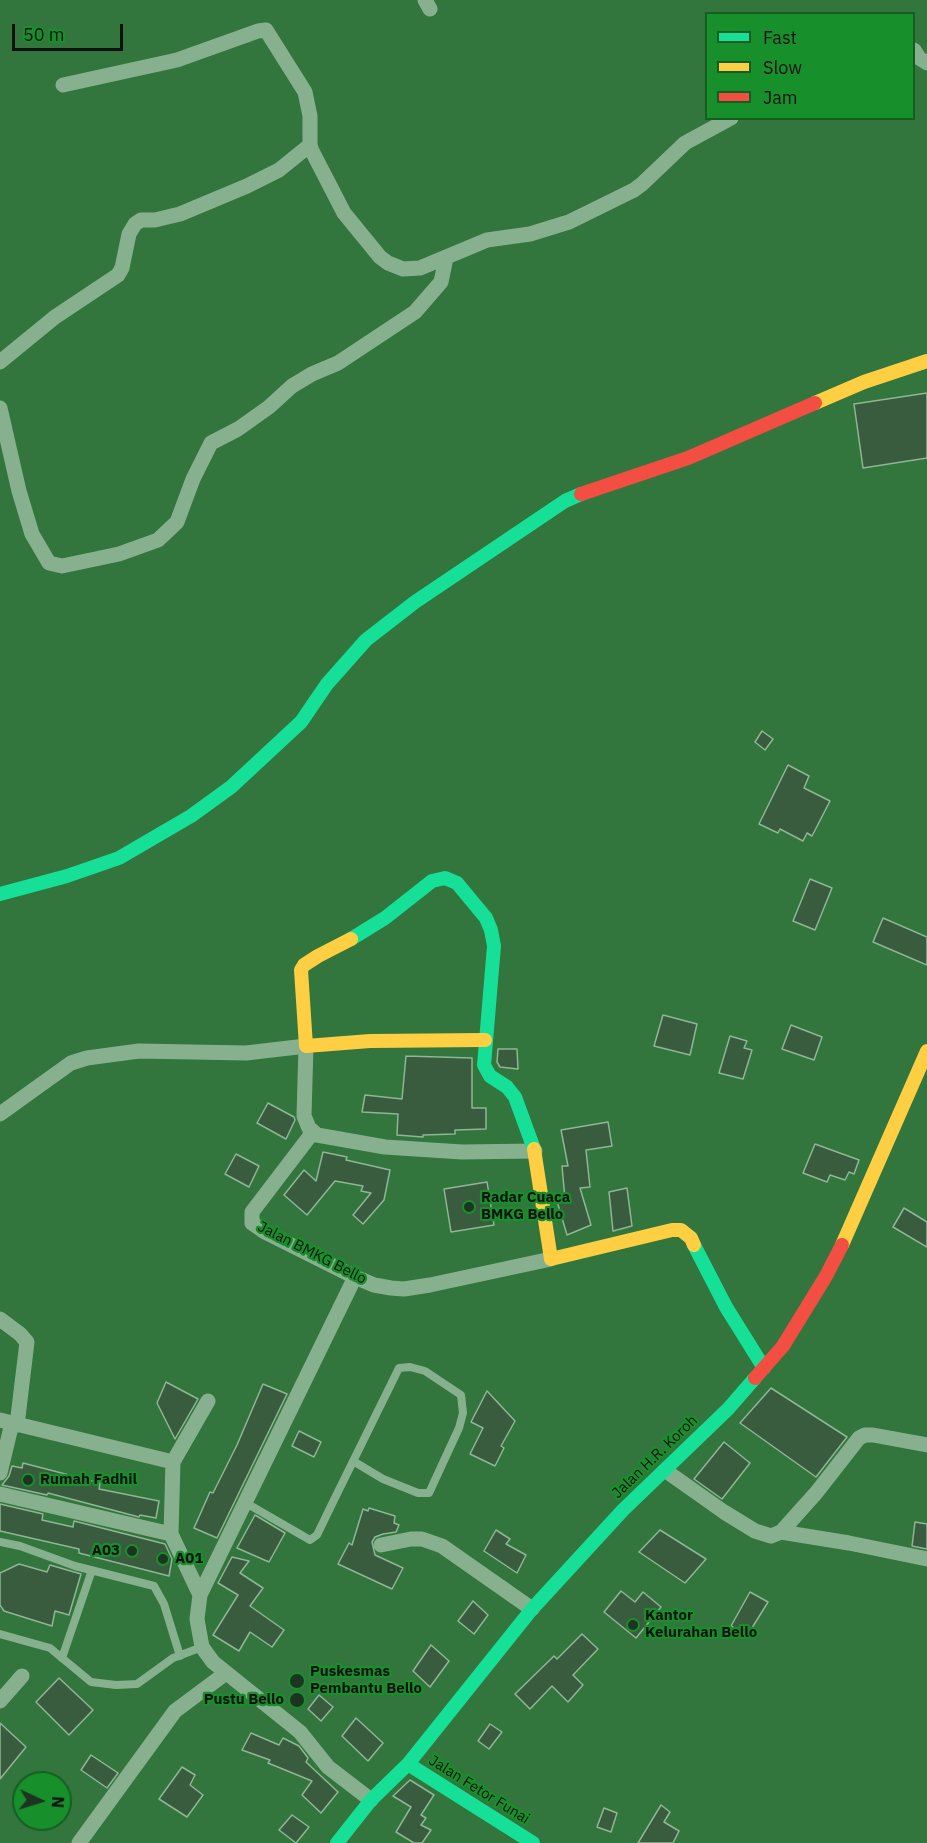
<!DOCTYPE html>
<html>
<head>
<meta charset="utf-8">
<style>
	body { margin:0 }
	#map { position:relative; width:927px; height:1843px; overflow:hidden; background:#32753d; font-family:"IBM Plex Sans",sans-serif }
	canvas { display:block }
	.legend { position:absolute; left:705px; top:12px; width:210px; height:108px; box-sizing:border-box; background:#17902b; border:2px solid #155d21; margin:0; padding:8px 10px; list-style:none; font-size:18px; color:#111 }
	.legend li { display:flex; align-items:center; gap:12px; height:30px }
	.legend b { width:30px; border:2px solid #155d21 }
	.north { position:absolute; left:12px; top:1771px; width:60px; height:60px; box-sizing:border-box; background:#17902b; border:2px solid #155d21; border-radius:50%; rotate:94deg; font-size:16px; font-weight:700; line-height:24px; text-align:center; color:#111 }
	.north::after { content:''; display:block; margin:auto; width:21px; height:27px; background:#1d3420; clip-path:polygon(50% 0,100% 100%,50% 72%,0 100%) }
	.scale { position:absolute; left:12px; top:24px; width:111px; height:27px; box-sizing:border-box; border:3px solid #111; border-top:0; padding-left:8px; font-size:18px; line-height:21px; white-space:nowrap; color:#111; -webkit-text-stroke:4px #17902b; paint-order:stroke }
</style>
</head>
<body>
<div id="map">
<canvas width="927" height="1843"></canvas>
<ul class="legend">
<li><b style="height:8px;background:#16e098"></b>Fast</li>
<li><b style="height:8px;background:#ffcf43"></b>Slow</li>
<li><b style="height:8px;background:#f24e42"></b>Jam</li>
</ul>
<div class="north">N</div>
<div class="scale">50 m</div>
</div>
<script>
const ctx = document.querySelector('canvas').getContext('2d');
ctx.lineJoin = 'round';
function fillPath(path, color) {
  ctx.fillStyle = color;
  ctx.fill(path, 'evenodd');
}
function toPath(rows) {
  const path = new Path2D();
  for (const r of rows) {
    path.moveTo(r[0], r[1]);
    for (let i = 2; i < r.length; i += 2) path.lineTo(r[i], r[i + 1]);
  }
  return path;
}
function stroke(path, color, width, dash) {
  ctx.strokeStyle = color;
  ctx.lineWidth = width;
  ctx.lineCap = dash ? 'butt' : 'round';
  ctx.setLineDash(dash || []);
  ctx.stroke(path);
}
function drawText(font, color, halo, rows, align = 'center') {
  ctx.font = font + ' "IBM Plex Sans",sans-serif';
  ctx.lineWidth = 4.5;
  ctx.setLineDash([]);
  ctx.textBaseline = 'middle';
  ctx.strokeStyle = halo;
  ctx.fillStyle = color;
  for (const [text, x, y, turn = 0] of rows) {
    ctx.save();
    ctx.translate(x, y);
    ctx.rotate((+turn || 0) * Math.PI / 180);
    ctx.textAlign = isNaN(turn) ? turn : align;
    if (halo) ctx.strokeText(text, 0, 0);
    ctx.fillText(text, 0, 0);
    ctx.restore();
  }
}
const building = toPath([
	[927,393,927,458,863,468,854,404,927,393],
	[762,731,773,739,765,750,755,742,762,731],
	[788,765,809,776,804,788,830,801,812,836,807,833,803,841,780,829,778,833,759,824,788,765],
	[810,879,832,888,815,930,793,921,810,879],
	[883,918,927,937,927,965,873,942,883,918],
	[663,1015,697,1024,690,1055,654,1046,663,1015],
	[791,1025,822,1037,814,1060,782,1049,791,1025],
	[730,1036,747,1041,744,1048,752,1050,743,1079,719,1073,730,1036],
	[498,1049,517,1049,518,1069,500,1067,497,1062,498,1049],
	[406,1056,472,1058,472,1108,486,1108,486,1129,455,1130,455,1134,423,1135,423,1137,397,1135,398,1114,362,1112,365,1095,402,1099,406,1056],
	[268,1103,294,1117,295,1120,286,1139,257,1123,268,1103],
	[608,1122,612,1146,586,1150,590,1187,580,1188,591,1225,567,1235,557,1201,565,1199,562,1166,568,1166,561,1130,608,1122],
	[815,1144,859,1160,854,1174,849,1172,845,1180,830,1175,827,1182,803,1173,815,1144],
	[323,1152,347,1157,346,1160,390,1170,384,1200,363,1224,353,1215,371,1193,361,1191,363,1186,335,1181,307,1215,284,1195,304,1170,316,1181,323,1152],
	[236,1154,259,1166,249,1187,225,1174,236,1154],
	[487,1182,494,1225,451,1232,444,1189,487,1182],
	[627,1188,632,1226,613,1231,609,1192,627,1188],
	[904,1208,927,1222,927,1247,893,1227,904,1208],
	[166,1382,198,1399,175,1439,157,1403,166,1382],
	[263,1384,287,1394,217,1538,194,1528,210,1492,213,1493,237,1445,263,1384],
	[771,1388,847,1437,816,1477,740,1423,771,1388],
	[487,1391,515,1421,501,1446,504,1448,495,1466,470,1454,483,1428,471,1422,487,1391],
	[299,1431,321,1442,314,1457,292,1446,299,1431],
	[724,1442,750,1463,722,1499,694,1479,724,1442],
	[23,1463,100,1483,99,1489,159,1501,156,1518,140,1515,139,1517,48,1493,47,1495,2,1485,9,1476,12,1466,22,1468,23,1463],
	[0,1504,43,1514,42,1520,73,1527,74,1521,165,1544,172,1559,169,1576,79,1553,79,1549,0,1531,0,1504],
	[369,1508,395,1516,394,1523,399,1525,396,1532,383,1534,375,1537,372,1542,375,1555,403,1568,392,1589,338,1564,349,1543,352,1545,363,1509,368,1511,369,1508],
	[255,1515,285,1533,269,1562,237,1548,255,1515],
	[915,1522,927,1524,927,1549,912,1546,915,1522],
	[496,1530,510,1539,506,1544,526,1555,517,1573,484,1551,496,1530],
	[660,1530,706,1559,685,1583,639,1552,660,1530],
	[232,1557,249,1561,240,1573,263,1588,250,1606,284,1630,272,1647,250,1632,239,1651,213,1635,238,1595,218,1583,232,1557],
	[19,1564,47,1572,50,1565,81,1574,69,1615,55,1611,52,1626,4,1611,0,1605,0,1573,19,1564],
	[621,1591,635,1602,643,1592,661,1607,636,1638,604,1612,621,1591],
	[750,1592,768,1602,747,1636,731,1626,750,1592],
	[473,1601,488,1615,474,1634,458,1621,473,1601],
	[582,1634,598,1649,573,1675,583,1685,568,1702,552,1686,530,1709,515,1694,554,1656,557,1659,582,1634],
	[431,1645,449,1661,430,1687,413,1671,431,1645],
	[59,1678,93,1710,69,1735,36,1702,59,1678],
	[319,1695,333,1707,321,1721,308,1709,319,1695],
	[356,1718,383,1743,368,1761,342,1736,356,1718],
	[0,1723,26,1747,0,1779,0,1723],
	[490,1724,502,1732,489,1749,478,1741,490,1724],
	[251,1733,279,1745,283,1738,299,1746,308,1758,306,1762,338,1792,321,1813,302,1795,312,1781,268,1763,270,1760,242,1750,251,1733],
	[91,1755,118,1773,107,1788,81,1770,91,1755],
	[182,1767,195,1775,190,1785,203,1795,187,1817,159,1799,182,1767],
	[410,1780,434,1795,421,1815,426,1818,421,1825,431,1830,422,1843,414,1843,396,1832,411,1807,393,1796,410,1780],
	[661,1805,670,1812,664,1822,679,1831,673,1843,638,1843,661,1805],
	[604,1808,617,1813,611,1832,597,1827,604,1808],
	[292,1815,309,1827,296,1843,279,1830,292,1815]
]);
fillPath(building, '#395b3e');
stroke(building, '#8fb695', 1.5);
stroke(toPath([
	[246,1503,310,1540,317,1535,332,1504,399,1368,410,1367,425,1371,461,1395,463,1413,459,1428,429,1493,418,1493,383,1479,353,1461],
	[0,1542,20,1546,75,1566,154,1586,164,1604,180,1656],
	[0,1634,50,1648,91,1682,116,1685,137,1684,173,1658,202,1647],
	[62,1658,92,1570]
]), '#87b18e', 8);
stroke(toPath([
	[425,0,430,9],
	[914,50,919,58,927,63],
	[63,85,177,60,258,31,266,30,305,92,310,116,310,145,312,151,344,213,380,257,388,263,403,269,420,268,487,240,530,234,569,222,634,190,642,184,685,143,731,118],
	[0,362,55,317,118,275,122,268,129,234,135,224,141,220,155,220,180,214,247,186,279,170,310,145],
	[0,408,19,491,32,534,49,563,62,566,119,554,158,540,177,522,193,479,211,443,238,429,269,407,292,386,312,374,338,363,415,312,441,282,446,258],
	[0,1114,71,1063,87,1058,139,1051,246,1053,306,1046,304,1116,309,1128,317,1135,385,1147,462,1152,535,1151],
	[313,1132,252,1212,252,1223,265,1232,355,1277,374,1285,391,1288,404,1289,430,1285,551,1259],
	[355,1277,200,1595,197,1619,202,1647,213,1662,300,1732,328,1767,371,1800],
	[0,1319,20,1334,27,1342,17,1425],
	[0,1420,173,1462],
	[666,1471,724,1512,755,1531,771,1536,781,1532,816,1493,859,1438,865,1435,873,1435,927,1445],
	[0,1473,12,1423],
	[0,1494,171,1534],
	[781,1532,849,1543,927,1559],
	[381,1545,411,1539,422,1539,442,1546,532,1609],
	[200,1595,171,1534,173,1462,208,1401],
	[0,1701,22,1676],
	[79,1843,175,1711,226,1673]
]), '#87b18e', 15);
stroke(toPath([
	[0,894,67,876,119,858,191,816,231,787,301,722,327,684,366,640,415,602,565,501,581,494],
	[351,939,385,918,432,881,445,878,457,883,486,918,491,930,494,946,484,1065,490,1076,507,1087,515,1097,534,1149],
	[694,1245,726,1307,764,1368],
	[408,1764,533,1843],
	[337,1843,371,1800,408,1764,532,1609,623,1510,728,1409,755,1378]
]), '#16e098', 14);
stroke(toPath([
	[815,403,864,382,927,361],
	[351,939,318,956,304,965,301,970,306,1046,370,1041,485,1040],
	[534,1149,551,1259,672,1230,681,1230,691,1238,694,1245],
	[842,1245,927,1051]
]), '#ffcf43', 14);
stroke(toPath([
	[581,494,688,458,815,403],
	[755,1378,783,1346,826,1276,842,1245]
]), '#f24e42', 14);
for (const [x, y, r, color] of [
	[469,1207,6,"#1d3420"],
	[28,1480,6,"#1d3420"],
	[132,1551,6,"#1d3420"],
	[163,1559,6,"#1d3420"],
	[633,1625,6,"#1d3420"],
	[297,1681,8,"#1d3420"],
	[297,1700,8,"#1d3420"]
]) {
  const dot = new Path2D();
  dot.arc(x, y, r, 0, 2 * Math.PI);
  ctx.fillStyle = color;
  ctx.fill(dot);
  stroke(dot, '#17902b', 2);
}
drawText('bold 15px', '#111', '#17902b', [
	["Radar Cuaca",481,1198],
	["BMKG Bello",481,1215],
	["Rumah Fadhil",40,1480],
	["A03",120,1551,"right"],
	["A01",175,1559],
	["Kantor",645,1616],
	["Kelurahan Bello",645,1633],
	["Puskesmas",310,1672],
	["Pembantu Bello",310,1689],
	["Pustu Bello",284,1700,"right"]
], 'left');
drawText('15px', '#111', '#17902b', [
	["Jalan BMKG Bello",312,1253,27],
	["Jalan H.R. Koroh",655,1457,-44],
	["Jalan Fetor Funai",479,1790,32]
]);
</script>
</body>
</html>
